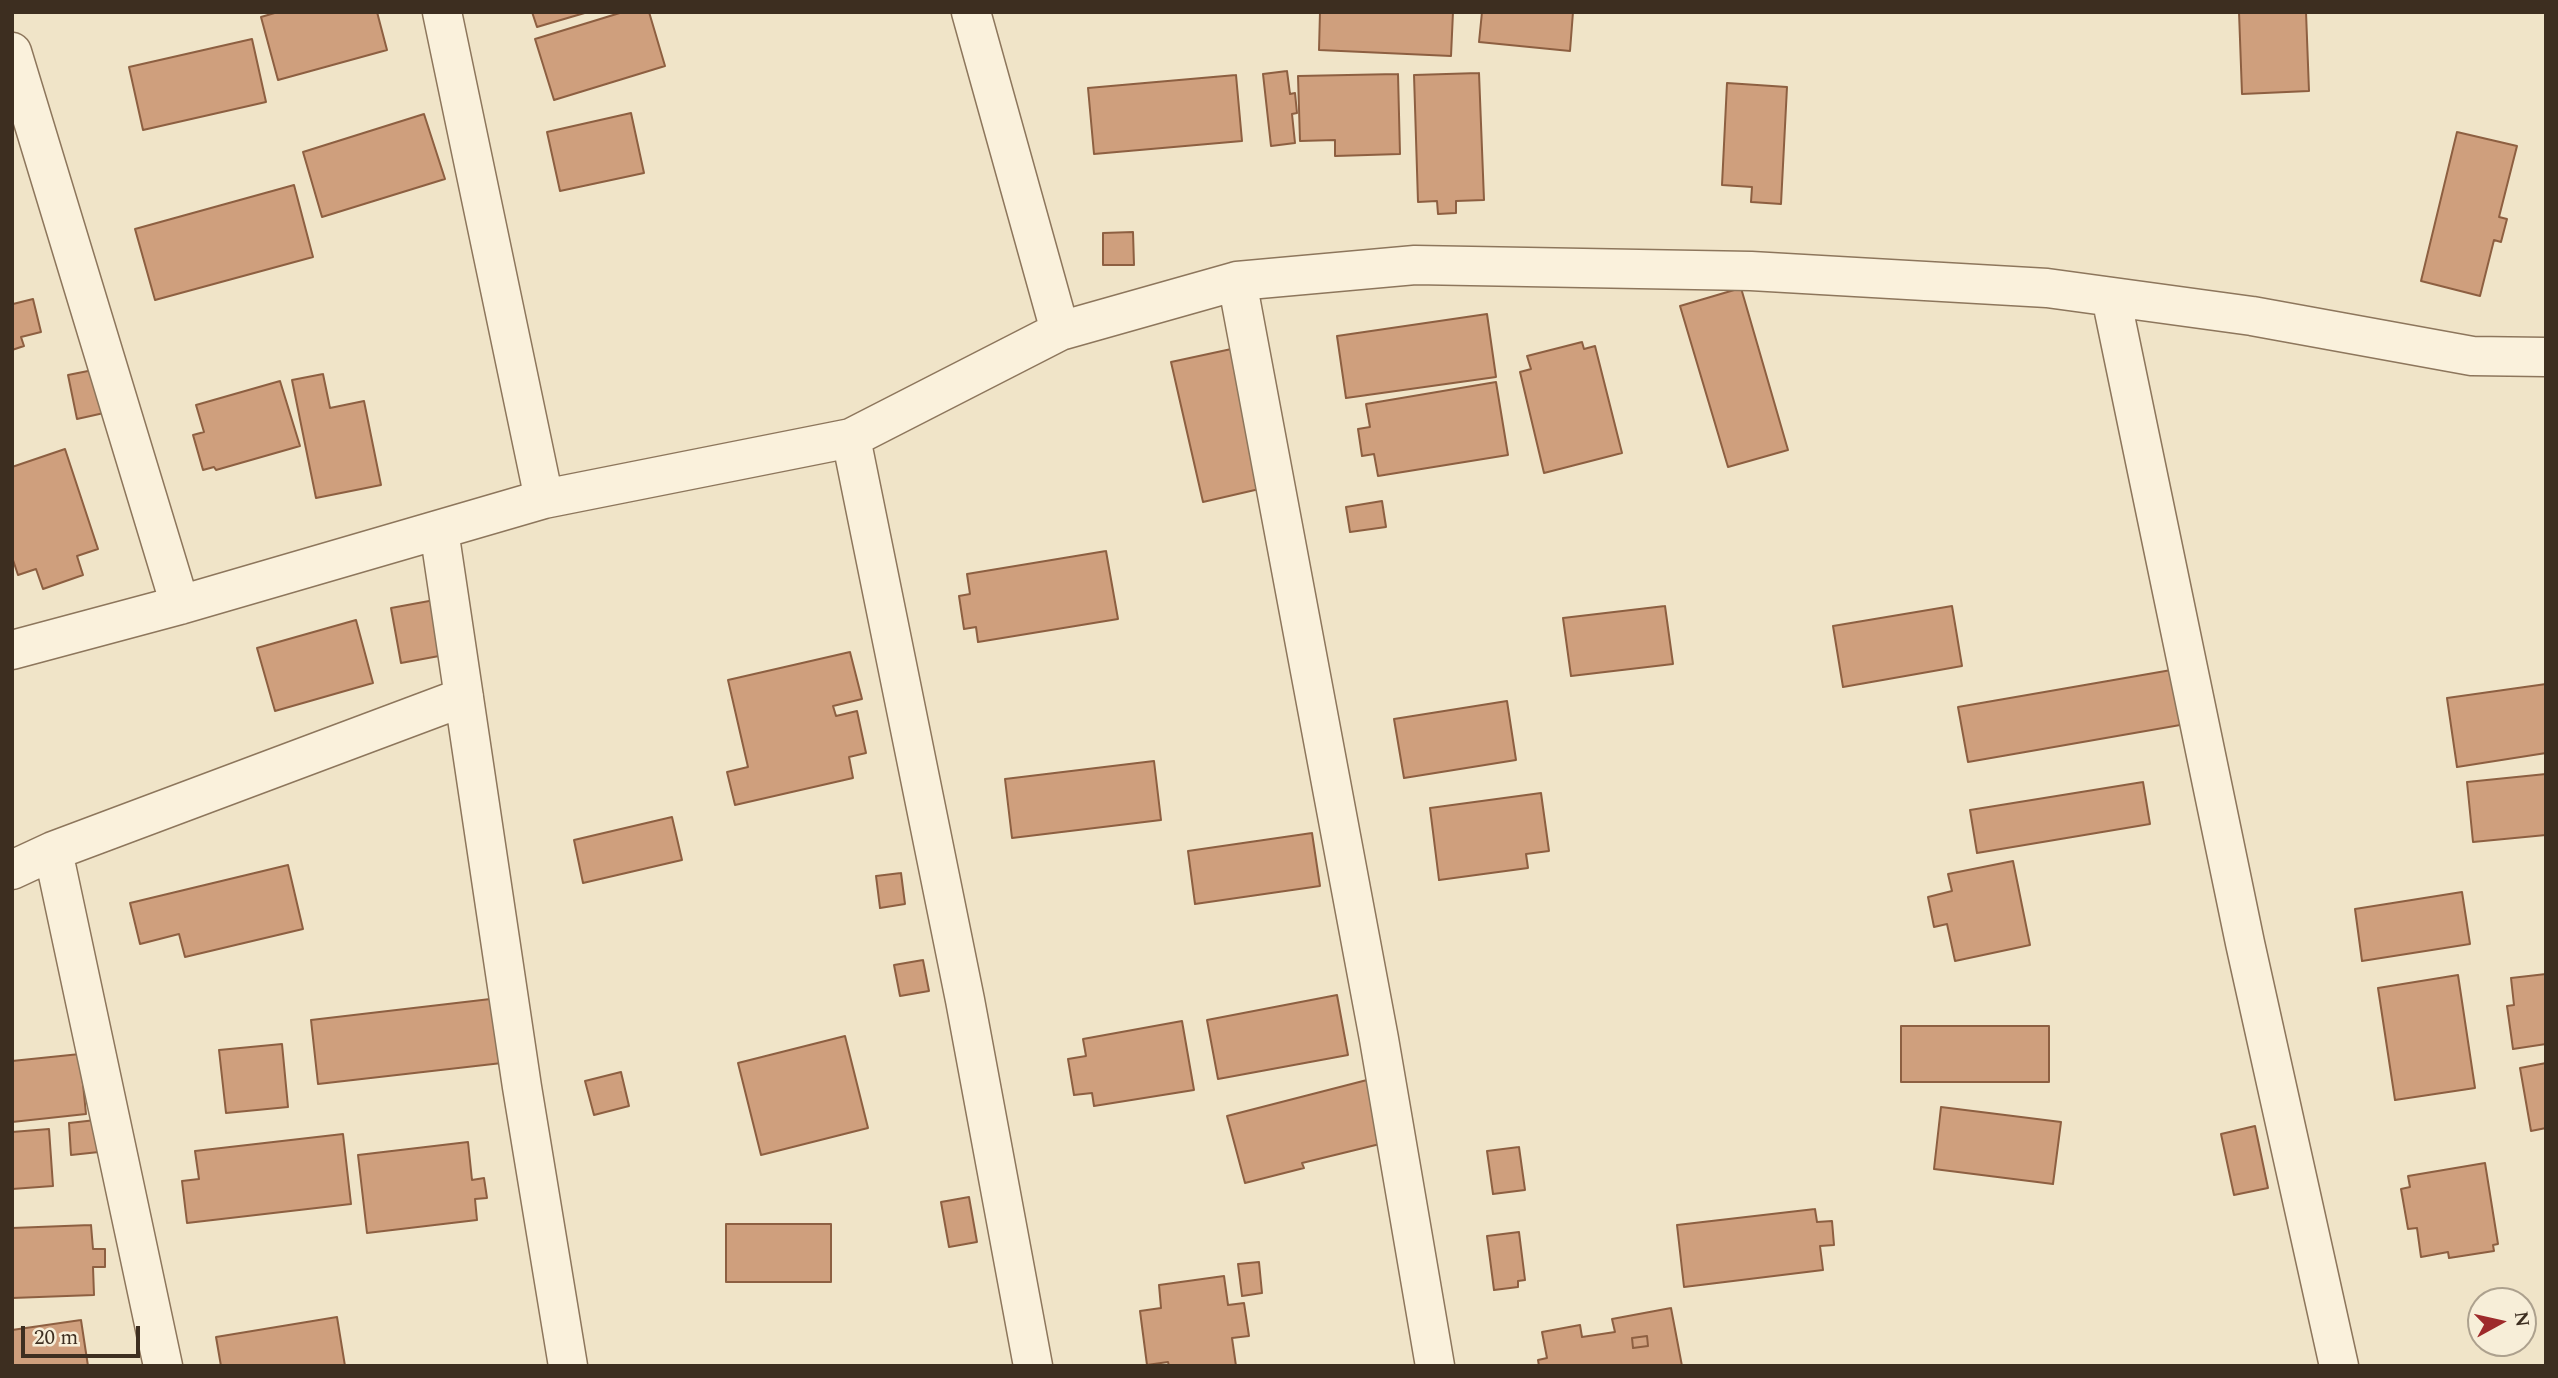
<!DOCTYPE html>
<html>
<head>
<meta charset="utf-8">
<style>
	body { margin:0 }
	#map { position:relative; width:2558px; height:1378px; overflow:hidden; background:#f0e4c8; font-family:Spectral,serif }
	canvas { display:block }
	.frame { position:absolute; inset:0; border:14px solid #3d2e20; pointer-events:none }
	.north { position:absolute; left:2467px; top:1287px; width:70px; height:70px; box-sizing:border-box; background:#f7eed8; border:2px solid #ada18e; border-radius:50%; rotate:82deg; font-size:19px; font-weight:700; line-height:28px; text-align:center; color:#3d2e20 }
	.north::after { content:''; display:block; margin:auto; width:24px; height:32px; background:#9e2a2b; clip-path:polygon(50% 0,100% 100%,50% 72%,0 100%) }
	.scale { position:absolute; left:21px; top:1326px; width:119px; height:32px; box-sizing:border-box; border:4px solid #3d2e20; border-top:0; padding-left:9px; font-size:21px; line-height:24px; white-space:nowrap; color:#3d2e20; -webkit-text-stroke:5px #f7eed8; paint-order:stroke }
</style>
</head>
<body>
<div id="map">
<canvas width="2558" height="1378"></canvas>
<div class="frame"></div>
<div class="north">N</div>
<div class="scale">20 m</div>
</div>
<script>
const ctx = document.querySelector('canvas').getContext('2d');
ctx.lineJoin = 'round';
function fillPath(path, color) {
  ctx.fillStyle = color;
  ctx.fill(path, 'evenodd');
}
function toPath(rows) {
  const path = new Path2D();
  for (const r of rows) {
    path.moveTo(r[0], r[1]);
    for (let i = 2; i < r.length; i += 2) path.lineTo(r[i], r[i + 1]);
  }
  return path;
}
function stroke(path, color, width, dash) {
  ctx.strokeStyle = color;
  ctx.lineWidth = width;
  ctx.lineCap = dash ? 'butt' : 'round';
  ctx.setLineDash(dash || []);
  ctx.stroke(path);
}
const building = toPath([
	[278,12,377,12,387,50,278,80,261,17,278,12],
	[532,12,588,12,537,27,532,12],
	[623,12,649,12,665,66,554,100,535,39,623,12],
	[1320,12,1453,12,1451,56,1319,50,1320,12],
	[1482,12,1573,12,1570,51,1479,42,1482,12],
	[2239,12,2306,12,2309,91,2242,94,2239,12],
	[252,39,266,102,143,130,129,67,252,39],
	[1287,71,1290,94,1295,93,1297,113,1292,114,1295,143,1271,146,1263,74,1287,71],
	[1479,73,1484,200,1456,201,1456,213,1438,214,1437,201,1418,202,1414,75,1479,73],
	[1398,74,1400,154,1335,156,1335,140,1300,141,1298,76,1398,74],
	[1236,75,1242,141,1094,154,1088,88,1236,75],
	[1727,83,1787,87,1781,204,1751,202,1752,187,1722,185,1727,83],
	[631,113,644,173,560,191,547,132,631,113],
	[424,114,445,179,322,217,303,152,424,114],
	[2457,132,2517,146,2499,217,2507,219,2501,242,2494,240,2480,296,2421,281,2457,132],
	[294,185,313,257,155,300,135,229,294,185],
	[1133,232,1134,265,1103,265,1103,233,1133,232],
	[1741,288,1788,450,1728,467,1680,306,1741,288],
	[33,299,41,332,21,337,24,346,12,350,12,302,13,304,33,299],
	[1487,314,1496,377,1346,398,1337,336,1487,314],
	[1582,342,1584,349,1595,346,1622,453,1544,473,1520,372,1531,369,1527,356,1582,342],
	[1236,348,1268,487,1203,502,1171,362,1236,348],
	[103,368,113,411,77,419,68,375,103,368],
	[323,374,330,408,364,401,381,485,316,498,292,380,323,374],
	[280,381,300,446,216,470,214,467,203,470,193,435,204,432,196,405,280,381],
	[1496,382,1508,455,1378,476,1374,454,1362,456,1358,429,1370,427,1366,404,1496,382],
	[65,449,98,549,77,556,83,575,43,589,36,569,18,575,12,557,12,467,65,449],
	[1382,501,1386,527,1350,532,1346,507,1382,501],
	[1106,551,1118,619,978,642,976,627,964,629,959,596,970,594,967,574,1106,551],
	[440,599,450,654,401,663,391,608,440,599],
	[1665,606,1673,664,1571,676,1563,618,1665,606],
	[1952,606,1962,666,1843,687,1833,626,1952,606],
	[356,620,373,683,275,711,257,648,356,620],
	[850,652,862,699,833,706,836,716,857,711,866,753,849,757,853,778,735,805,727,772,748,767,728,680,850,652],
	[2177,669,2186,724,1968,762,1958,707,2177,669],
	[2546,684,2546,753,2457,767,2447,698,2546,684],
	[1507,701,1516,760,1404,778,1394,719,1507,701],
	[1154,761,1161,820,1012,838,1005,779,1154,761],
	[2546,774,2546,835,2473,842,2467,782,2546,774],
	[2143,782,2150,824,1977,853,1970,810,2143,782],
	[1541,793,1549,851,1526,854,1528,868,1439,880,1430,808,1541,793],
	[672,817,682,860,583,883,574,840,672,817],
	[1312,833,1320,886,1195,904,1188,851,1312,833],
	[2013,861,2030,945,1955,961,1947,924,1934,927,1928,897,1952,891,1948,874,2013,861],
	[288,865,303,929,185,957,179,934,140,944,130,903,288,865],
	[901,873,905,904,880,908,876,876,901,873],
	[2462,892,2470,944,2362,961,2355,909,2462,892],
	[923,960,929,991,900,996,894,965,923,960],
	[2546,974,2546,1044,2513,1049,2507,1006,2514,1005,2511,978,2546,974],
	[2458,975,2475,1088,2395,1100,2378,988,2458,975],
	[1337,995,1348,1055,1218,1079,1207,1020,1337,995],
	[499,998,502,1063,318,1084,311,1020,499,998],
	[1182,1021,1194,1090,1094,1106,1092,1093,1074,1095,1068,1059,1086,1056,1083,1039,1182,1021],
	[1901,1026,2049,1026,2049,1082,1901,1082,1901,1026],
	[845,1036,868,1128,761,1155,738,1063,845,1036],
	[282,1044,288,1107,226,1113,219,1050,282,1044],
	[80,1054,86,1114,12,1122,12,1061,80,1054],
	[2546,1063,2546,1128,2531,1131,2520,1068,2546,1063],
	[621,1072,629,1106,594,1115,585,1081,621,1072],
	[1367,1080,1384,1143,1302,1163,1304,1168,1245,1183,1227,1116,1367,1080],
	[1941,1107,2061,1122,2053,1184,1934,1169,1941,1107],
	[96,1120,99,1152,71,1155,69,1123,96,1120],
	[2255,1126,2268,1188,2234,1195,2221,1134,2255,1126],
	[49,1129,53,1186,12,1189,12,1132,49,1129],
	[343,1134,351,1204,187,1223,182,1181,199,1179,195,1151,343,1134],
	[468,1142,472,1180,484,1178,487,1198,475,1199,477,1220,367,1233,358,1155,468,1142],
	[1519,1147,1525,1190,1493,1194,1487,1151,1519,1147],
	[2485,1163,2498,1244,2493,1245,2494,1251,2449,1258,2448,1252,2421,1257,2417,1228,2408,1229,2401,1189,2410,1187,2408,1176,2485,1163],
	[969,1197,977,1242,949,1247,941,1202,969,1197],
	[1815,1209,1817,1222,1832,1221,1834,1245,1820,1246,1823,1270,1684,1287,1677,1225,1815,1209],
	[726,1224,831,1224,831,1282,726,1282,726,1224],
	[91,1225,93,1249,105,1249,105,1267,93,1267,94,1295,12,1298,12,1228,91,1225],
	[1519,1232,1525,1280,1518,1281,1518,1287,1494,1290,1487,1236,1519,1232],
	[1259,1262,1262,1293,1242,1296,1238,1264,1259,1262],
	[1224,1276,1228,1305,1244,1303,1249,1336,1232,1338,1236,1366,1169,1366,1168,1362,1147,1365,1140,1311,1161,1308,1159,1285,1224,1276],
	[1671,1308,1682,1366,1539,1366,1538,1360,1547,1358,1542,1332,1580,1325,1582,1337,1615,1332,1612,1319,1671,1308],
	[1647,1336,1648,1346,1633,1348,1632,1338,1647,1336],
	[337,1317,345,1366,221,1366,216,1337,337,1317],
	[81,1320,88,1366,12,1366,12,1330,81,1320],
	[1647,1336,1648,1346,1633,1348,1632,1338,1647,1336]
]);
fillPath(building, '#cf9f7d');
stroke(building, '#8d5f41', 2);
const minor = toPath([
	[442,12,544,499],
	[971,12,1060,331],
	[12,52,180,605],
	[1237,281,1379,1039,1435,1366],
	[2111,297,2245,943,2339,1366],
	[851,438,965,1000,1033,1366],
	[439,530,522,1087,568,1366],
	[12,650,180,605,544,499,851,438,1060,331,1237,281,1415,265,1751,271,2047,288,2252,316,2472,356,2546,357],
	[53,851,163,1366],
	[12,870,53,851,464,697]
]);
stroke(minor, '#8d765c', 41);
stroke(minor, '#faf1dc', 38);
</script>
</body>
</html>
